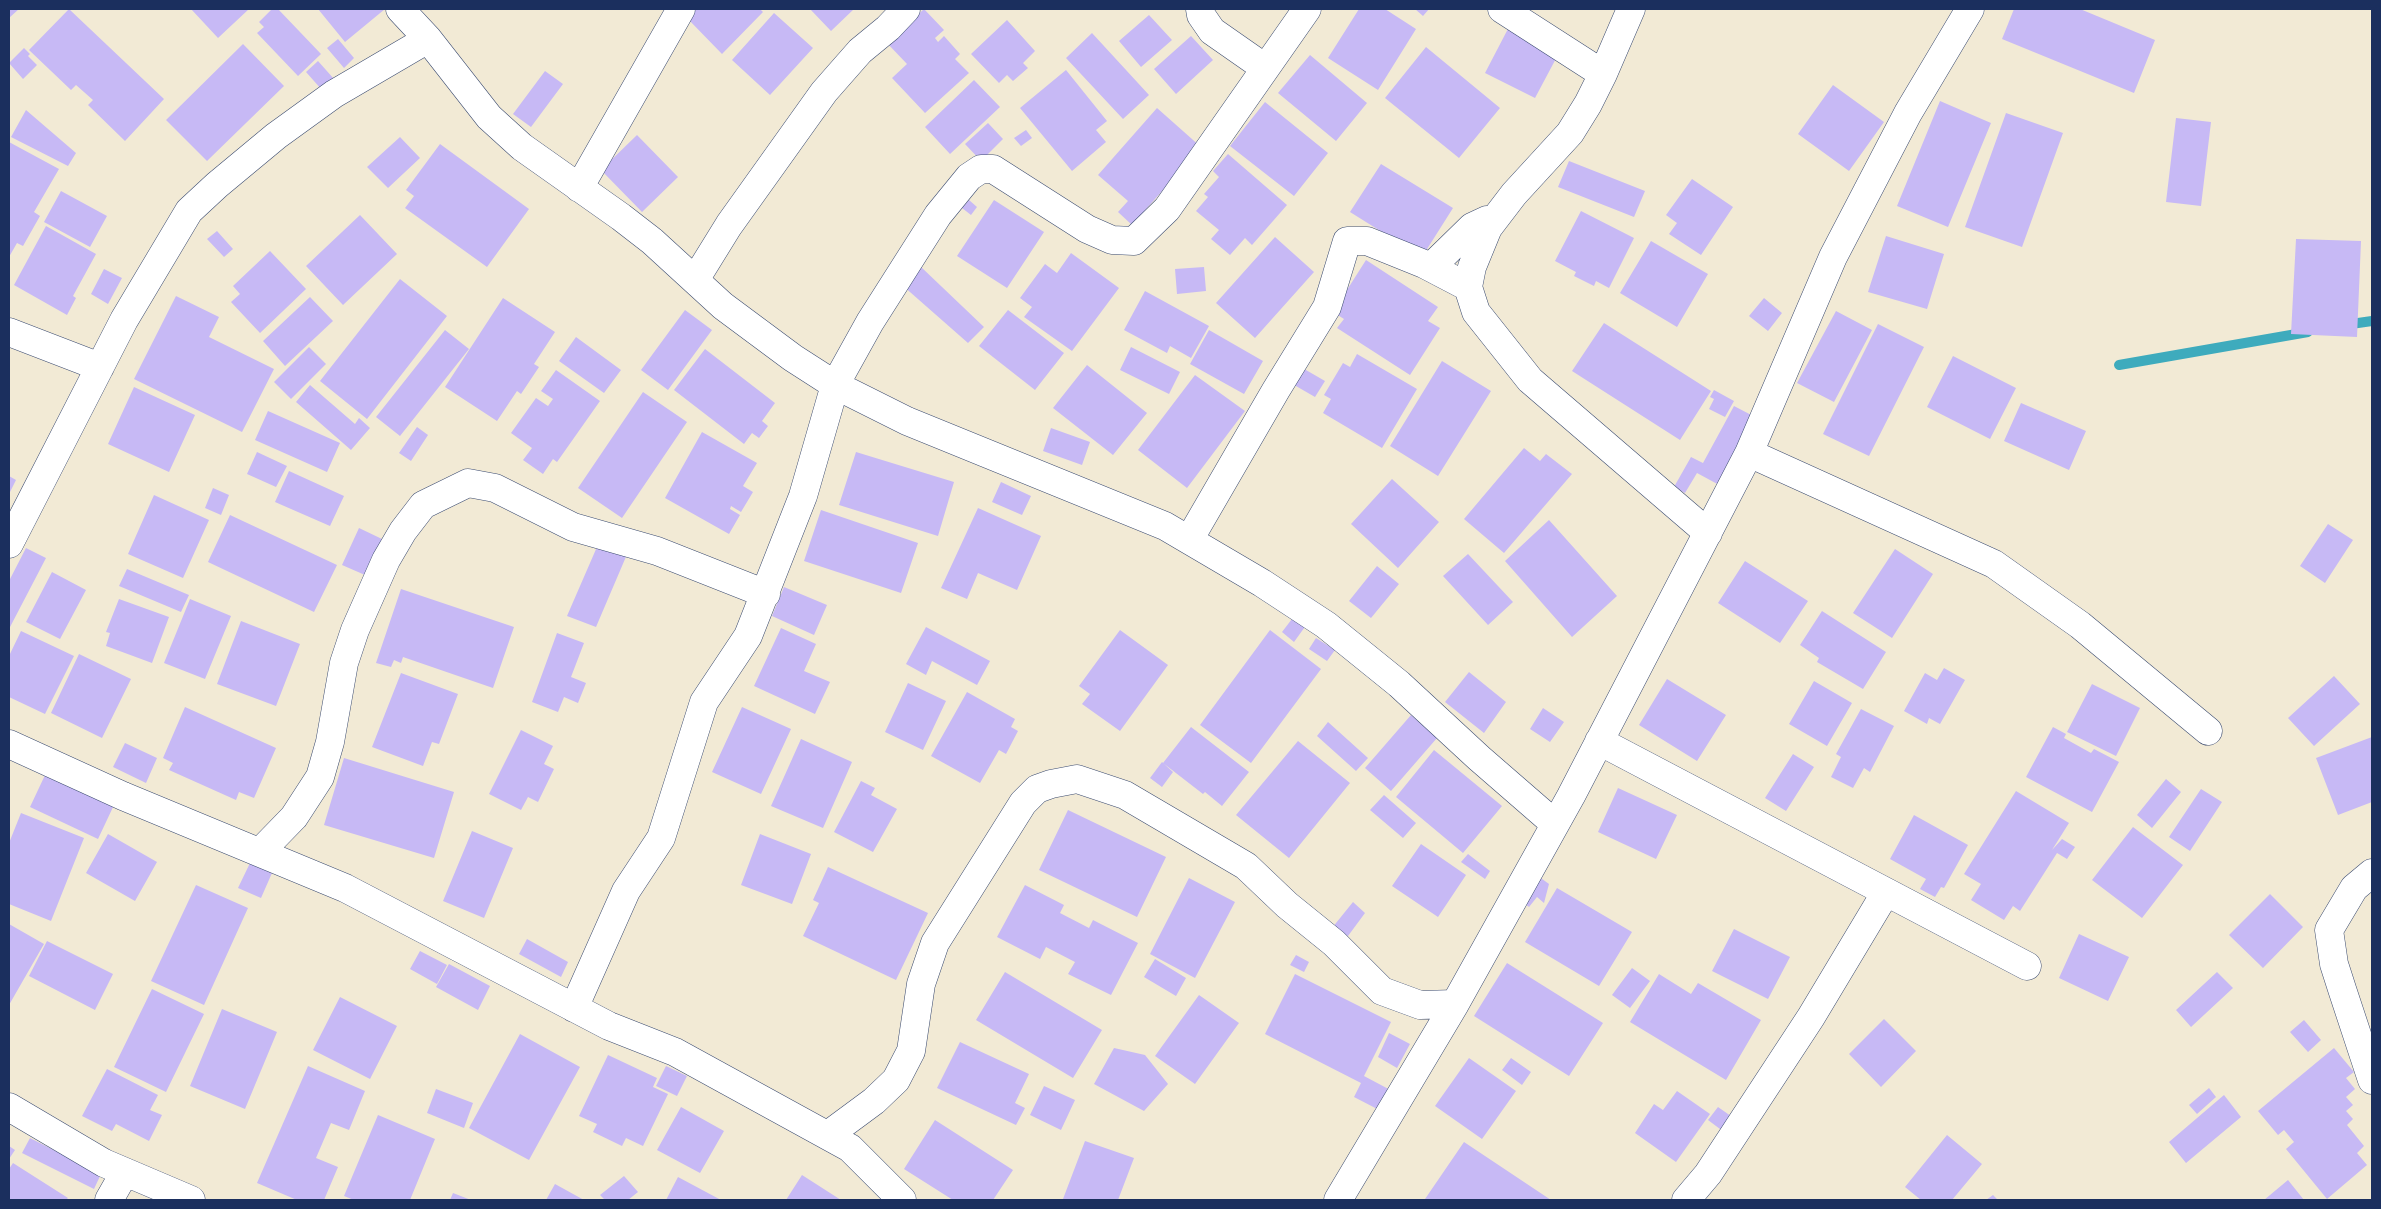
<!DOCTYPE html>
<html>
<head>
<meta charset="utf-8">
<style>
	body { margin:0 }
	#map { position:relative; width:2381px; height:1209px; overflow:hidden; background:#f2ead5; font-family:Dekko,sans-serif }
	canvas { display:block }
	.frame { position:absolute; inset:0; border:10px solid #1b2f5e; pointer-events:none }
</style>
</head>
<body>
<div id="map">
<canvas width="2381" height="1209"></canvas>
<div class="frame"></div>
</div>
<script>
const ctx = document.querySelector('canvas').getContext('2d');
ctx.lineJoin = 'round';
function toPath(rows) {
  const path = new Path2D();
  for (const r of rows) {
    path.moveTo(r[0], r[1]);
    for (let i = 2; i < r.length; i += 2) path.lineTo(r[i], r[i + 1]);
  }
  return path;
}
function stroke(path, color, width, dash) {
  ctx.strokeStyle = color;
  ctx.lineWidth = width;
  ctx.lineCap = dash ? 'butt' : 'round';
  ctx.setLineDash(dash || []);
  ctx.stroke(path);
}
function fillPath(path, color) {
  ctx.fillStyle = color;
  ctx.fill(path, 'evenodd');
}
stroke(toPath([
	[2344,325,2372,321],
	[2119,365,2308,332]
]), '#3eabbd', 10);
fillPath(toPath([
	[9,9,19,9,9,18],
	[69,9,164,99,125,141,88,105,93,100,76,85,71,90,29,50],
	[191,9,249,9,218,38],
	[272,9,278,9,321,54,298,76,257,33,264,27,259,22],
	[318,9,385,9,345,42],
	[697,9,760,9,763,12,722,54,687,18],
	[810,9,854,9,831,31],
	[924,9,944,30,935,38,938,42,944,36,960,54,955,59,969,73,925,113,892,78,907,64,887,43],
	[1359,9,1385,9,1416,29,1378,90,1328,58],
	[1415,9,1429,9,1423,16],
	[2014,9,2080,9,2155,40,2134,93,2002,39],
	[774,13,813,48,770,95,732,60],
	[1149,15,1172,40,1141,67,1119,41],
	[1007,20,1035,51,1023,63,1028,68,1013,81,1007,75,999,83,971,54],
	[1510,25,1560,51,1535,98,1485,73],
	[1092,33,1149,95,1123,119,1066,58],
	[1191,36,1213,60,1176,94,1154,69],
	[338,39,354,58,344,68,327,48],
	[243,44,284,86,207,161,166,120],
	[1426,47,1500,108,1459,158,1385,98],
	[24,48,30,54,28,56,37,65,23,79,9,63],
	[1310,55,1367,103,1336,141,1278,93],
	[318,61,334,79,322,90,306,72],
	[1066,70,1107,121,1096,130,1106,142,1072,171,1020,108],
	[545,71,563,84,531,127,513,114],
	[974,80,1000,107,950,154,925,127],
	[1833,85,1884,122,1849,171,1798,134],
	[1940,101,1991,123,1948,227,1897,206],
	[1265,102,1328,153,1294,196,1230,146],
	[1157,108,1201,147,1132,225,1118,212,1128,201,1098,175],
	[26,110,76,153,68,166,11,137],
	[2006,113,2063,133,2022,247,1965,227],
	[2176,118,2211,122,2201,206,2166,202],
	[988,123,1003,139,981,161,965,144],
	[1026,130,1032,138,1021,146,1014,138],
	[637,135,678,177,642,212,601,170],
	[400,137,420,158,388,188,367,167],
	[9,142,59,169,34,212,40,216,23,246,17,243,9,257],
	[440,144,529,209,487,267,405,208,414,196,406,190],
	[1228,154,1287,205,1252,245,1245,238,1230,255,1211,239,1219,230,1196,211,1208,197,1204,194,1219,177,1213,171],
	[1569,161,1645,191,1634,217,1558,187],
	[1381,164,1453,208,1422,257,1350,212],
	[1692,179,1733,207,1701,255,1669,234,1677,223,1666,215],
	[61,191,107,216,90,247,44,222],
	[969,200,977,207,971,215,962,208],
	[994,200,1044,232,1007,288,957,256],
	[1581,211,1634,238,1609,288,1596,281,1594,286,1574,276,1576,272,1555,261],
	[360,215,397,254,343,305,306,266],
	[46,226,96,254,73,296,76,298,67,315,14,285],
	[217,231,233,249,224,257,207,239],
	[1886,236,1944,254,1927,309,1868,292],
	[1275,237,1314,272,1255,338,1216,303],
	[2296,239,2361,241,2357,337,2291,334],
	[1651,241,1708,274,1677,327,1620,293],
	[270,251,306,289,260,333,231,302,240,294,233,286],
	[1071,253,1119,288,1072,351,1024,317,1032,307,1020,298,1045,264,1057,273],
	[1366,260,1438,307,1428,321,1440,328,1410,375,1337,328,1344,319,1333,312],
	[920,266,984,327,968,343,902,285],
	[1204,267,1206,291,1177,294,1175,269],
	[104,269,122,278,108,304,91,294],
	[400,279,447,316,367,419,320,381],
	[1145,291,1209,326,1191,358,1170,346,1167,353,1124,330],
	[176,296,219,317,209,337,274,369,242,432,134,379],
	[310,297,333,321,285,366,263,341],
	[503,298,555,332,534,364,539,367,521,394,517,391,497,421,445,387],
	[1764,298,1782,313,1768,331,1749,316],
	[685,310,712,330,668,390,641,370],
	[1008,310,1064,353,1035,390,979,346],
	[1836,311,1872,330,1834,402,1797,383],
	[1604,323,1711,391,1680,440,1572,371],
	[1878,324,1924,347,1869,456,1823,434],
	[445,330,469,349,400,436,376,417],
	[1209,330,1263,361,1244,394,1190,364],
	[576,337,621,370,604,393,559,361],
	[309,347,326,364,291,399,274,382],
	[1131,347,1180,372,1169,394,1120,370],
	[705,349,775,403,762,421,768,426,759,438,752,433,744,444,674,390],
	[1357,354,1417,389,1382,448,1323,413,1331,399,1324,395,1343,363,1350,367],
	[1953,356,2016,388,1990,439,1927,407],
	[1442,361,1491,391,1438,476,1390,446],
	[1087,365,1147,413,1113,455,1053,408],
	[1299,366,1325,381,1315,397,1289,382],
	[556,370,600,401,557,462,553,459,543,474,523,460,532,448,511,433,536,398,548,406,553,399,541,391],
	[1195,375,1245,411,1187,488,1138,450],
	[310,385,355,424,359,418,370,428,351,450,296,402],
	[134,387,195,415,169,472,108,444],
	[1714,390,1734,401,1725,417,1709,409,1714,399,1710,397],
	[643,392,687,422,622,518,578,488],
	[2021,403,2086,431,2069,470,2004,441],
	[1734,406,1757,418,1721,486,1697,473,1685,493,1674,487,1691,457,1703,463],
	[268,411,340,443,327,472,255,440],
	[417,427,428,435,411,461,399,453],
	[1051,428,1090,442,1082,465,1043,451],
	[702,432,757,463,743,486,753,492,741,512,731,506,730,509,740,515,729,534,665,498],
	[1524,448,1540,461,1546,454,1572,474,1504,553,1464,519],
	[257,452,287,466,276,487,247,474],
	[856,452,954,482,938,536,839,505],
	[289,471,344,496,330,526,275,502],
	[9,476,16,480,9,494],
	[1392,479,1439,522,1398,568,1351,524],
	[1001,482,1031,496,1022,515,992,502],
	[213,488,229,495,221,515,205,508],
	[154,495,209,520,183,578,128,554],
	[978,508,1041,536,1017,590,978,573,967,599,941,588],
	[821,510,918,543,901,593,804,561],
	[230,515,337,565,314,612,208,562],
	[1549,520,1617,596,1572,637,1505,561],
	[2328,524,2353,540,2325,583,2300,566],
	[359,528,382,539,365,575,342,565],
	[600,540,628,552,596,627,567,616],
	[26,548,46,558,9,629,9,581],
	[1895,549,1933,574,1892,638,1853,613],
	[1468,554,1513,602,1488,625,1443,576],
	[1745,561,1808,601,1780,643,1718,603],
	[1377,566,1399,584,1371,618,1349,601],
	[127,569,189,595,181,612,119,586],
	[52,572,86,590,60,639,26,622],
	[784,587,827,605,814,635,772,616],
	[401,589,514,627,493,688,403,657,401,663,394,660,391,667,376,663],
	[119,599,169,617,152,663,106,646,110,633,106,632],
	[190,599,231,616,205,679,164,663],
	[1822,611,1886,652,1863,689,1817,662,1819,658,1800,645],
	[1295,615,1307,624,1294,642,1282,632],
	[241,621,300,644,276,706,217,684],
	[926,627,990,661,977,685,932,661,926,675,906,664],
	[781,628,816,644,804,671,830,682,815,714,754,686],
	[1120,630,1168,665,1120,731,1082,704,1090,694,1079,686],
	[1270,630,1321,669,1251,763,1200,725],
	[21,631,74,656,45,714,9,697,9,656],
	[557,633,584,643,571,677,586,683,578,703,564,697,558,712,532,702],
	[1316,638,1335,650,1327,661,1309,649],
	[79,654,131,679,102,738,51,713],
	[1944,668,1965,680,1940,724,1929,718,1927,724,1904,711,1925,673,1937,680],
	[1469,672,1506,702,1484,733,1445,702],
	[401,673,458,694,439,744,432,742,423,766,372,747],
	[2334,676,2360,704,2314,746,2288,718],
	[1667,679,1726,715,1697,761,1639,725],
	[1814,681,1852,703,1827,746,1789,724],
	[908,683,946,701,923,750,885,732],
	[2092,684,2140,708,2116,756,2067,732],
	[967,692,1015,719,1011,727,1018,731,1006,754,999,750,980,783,931,756],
	[185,707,276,748,254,798,239,792,236,800,169,770,173,763,163,758],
	[742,707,791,729,761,794,712,772],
	[1543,708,1564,722,1550,742,1530,729],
	[1861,709,1894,726,1870,772,1864,768,1853,788,1831,777,1841,757,1836,754],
	[1411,715,1437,738,1391,791,1365,768],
	[1328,722,1368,758,1356,771,1317,736],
	[1191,727,1249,772,1222,806,1205,792,1203,794,1163,763],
	[2053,727,2066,734,2064,738,2091,753,2094,749,2119,762,2092,812,2026,777],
	[521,730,553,746,544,764,554,769,538,802,528,797,521,810,489,794],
	[2372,737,2372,802,2338,815,2316,758],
	[801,739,852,762,823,828,771,806],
	[1298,741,1350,783,1289,858,1236,815],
	[125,743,157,758,146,783,113,767],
	[1434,750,1502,806,1463,853,1396,797],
	[1793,754,1814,767,1786,811,1765,798],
	[344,758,454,792,434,858,324,825],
	[1162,762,1173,772,1162,787,1150,778],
	[46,773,114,805,98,839,30,807],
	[2166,779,2181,792,2152,828,2137,815],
	[861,781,875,788,871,795,897,809,873,852,834,832],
	[1618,788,1677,815,1656,859,1598,832],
	[2201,789,2222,802,2190,851,2169,837],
	[2016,791,2069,823,2052,850,2062,839,2075,847,2067,859,2057,853,2020,911,2013,906,2004,920,1971,900,1981,884,1964,874],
	[1384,795,1416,823,1403,838,1370,810],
	[1068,810,1166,857,1137,917,1039,870],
	[21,813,84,838,51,921,9,904,9,843],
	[1914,815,1968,845,1944,888,1941,887,1935,897,1920,889,1926,879,1890,859],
	[2133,827,2183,865,2142,918,2092,880],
	[472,831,513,848,484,918,443,901],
	[108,834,157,862,135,901,86,873],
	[760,834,811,854,792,904,741,885],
	[1421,844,1466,875,1438,917,1392,886],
	[1468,854,1490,871,1485,879,1461,862],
	[250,863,272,873,261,898,238,888],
	[828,867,928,913,896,980,803,936,819,903,813,900],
	[1538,876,1549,884,1544,903,1537,897,1529,907,1519,899],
	[1189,878,1235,902,1195,978,1150,954],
	[196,885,248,908,204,1005,151,981],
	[1025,885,1064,905,1060,913,1089,928,1093,920,1138,943,1111,995,1068,974,1075,962,1046,947,1040,959,997,937],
	[1557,888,1632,932,1599,986,1525,942],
	[2270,894,2303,927,2263,968,2229,935],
	[1353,902,1365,913,1348,936,1346,935,1343,937,1332,928],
	[9,924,44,944,9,1005],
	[1734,929,1790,957,1768,999,1712,971],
	[2079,934,2129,957,2108,1001,2059,978],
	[527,939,568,962,561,977,519,954],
	[47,941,113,974,95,1010,29,976],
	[420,951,447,965,437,984,410,969],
	[1296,955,1309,962,1304,972,1290,965],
	[1155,959,1186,978,1176,996,1144,977],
	[1507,963,1603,1023,1569,1076,1474,1016],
	[449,964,490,986,478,1010,436,987],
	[1632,968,1650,981,1630,1008,1612,995],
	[1005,972,1102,1030,1073,1078,976,1020],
	[2217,972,2233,988,2191,1027,2176,1010],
	[1295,974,1391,1022,1364,1076,1396,1093,1385,1113,1354,1097,1361,1083,1265,1034],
	[1659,974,1691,994,1698,983,1761,1020,1726,1080,1630,1022],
	[152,989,204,1014,166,1092,114,1067],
	[1199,995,1239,1023,1195,1084,1155,1056],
	[340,997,397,1026,370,1079,313,1050],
	[222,1009,277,1032,245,1109,190,1086],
	[1884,1019,1916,1051,1881,1087,1849,1054],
	[2304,1020,2321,1040,2308,1052,2290,1032],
	[1389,1033,1410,1044,1397,1068,1378,1057],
	[520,1034,580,1067,529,1160,469,1128],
	[960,1042,1029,1074,1015,1103,1025,1108,1016,1125,937,1088],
	[1114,1048,1145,1055,1168,1084,1144,1111,1094,1084],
	[2334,1048,2354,1072,2346,1078,2355,1089,2346,1097,2353,1105,2346,1111,2353,1119,2347,1125,2364,1146,2357,1153,2367,1165,2327,1199,2286,1149,2294,1142,2284,1130,2278,1135,2258,1111],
	[608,1055,657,1078,653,1087,668,1094,643,1146,626,1138,622,1146,593,1132,597,1124,579,1116],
	[1469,1058,1516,1091,1482,1139,1435,1106],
	[1511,1058,1531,1072,1522,1085,1502,1070],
	[308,1066,365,1091,349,1130,331,1123,316,1158,338,1167,324,1200,297,1200,257,1183],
	[666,1066,687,1076,677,1096,656,1086],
	[107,1069,158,1095,150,1110,162,1115,149,1141,116,1124,112,1131,82,1116],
	[1044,1086,1075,1100,1061,1130,1030,1115],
	[2209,1088,2216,1097,2197,1114,2189,1105],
	[436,1089,473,1103,464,1128,427,1113],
	[1677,1091,1710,1114,1676,1162,1635,1133,1654,1104,1663,1110],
	[2224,1095,2241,1117,2186,1163,2169,1142],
	[681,1107,724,1131,700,1173,657,1150],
	[1718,1107,1738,1121,1728,1135,1708,1120],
	[378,1115,435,1139,410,1200,354,1200,344,1196],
	[935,1120,1013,1170,993,1200,953,1200,904,1169],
	[1947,1135,1982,1164,1952,1200,1921,1200,1905,1187],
	[30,1138,101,1174,94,1189,22,1153],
	[1085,1141,1134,1158,1118,1200,1063,1199],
	[1464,1142,1551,1200,1425,1199],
	[9,1146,15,1150,9,1159],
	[13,1163,68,1198,66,1200,9,1200,9,1169],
	[802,1175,841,1200,786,1200],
	[624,1176,638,1192,628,1200,605,1200,600,1195],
	[678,1177,721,1200,666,1200],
	[2288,1180,2304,1200,2264,1200],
	[555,1184,584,1200,546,1200],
	[453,1193,471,1200,450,1200],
	[1993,1195,1998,1200,1986,1200]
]), '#c7b9f5');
const minor = toPath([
	[400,9,428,39,489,117,522,147,621,217,652,241,723,306,793,358,835,385,907,421,1165,526,1262,583,1326,625,1399,684,1479,758,1555,824],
	[1200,9,1201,15,1212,31,1265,68],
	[1502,9,1603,74],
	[1631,9,1603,74,1588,104,1570,133,1514,194,1488,228,1472,267,1468,287,1476,312,1530,380,1708,533],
	[579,188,681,9],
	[1431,267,1472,227,1487,220,1493,221],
	[695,280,729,225,824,92,860,51,888,28,906,9],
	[9,332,100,367],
	[1749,453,1994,564,2080,625,2208,731],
	[1189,540,1276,390,1327,307,1347,241,1367,241,1424,264,1468,287],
	[9,544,124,320,189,211,217,185,276,136,334,94,428,39],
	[1599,741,2027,966],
	[9,744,123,796,345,888,609,1026,675,1052,850,1148,902,1200],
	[260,852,294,817,320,777,330,742,344,663,355,630,386,560,403,531,423,505,468,483,495,488,573,527,657,551,766,594],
	[2372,873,2354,888,2329,930,2334,964,2342,989,2372,1080],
	[574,1008,626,891,661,838,704,702,748,636,803,496,835,385,870,322,938,215,969,177,981,169,993,169,1087,229,1112,240,1134,241,1167,209,1307,9],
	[9,1107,104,1163,191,1200],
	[828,1135,874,1101,896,1080,911,1051,921,984,935,943,1023,803,1037,789,1051,784,1077,779,1125,795,1246,866,1287,905,1334,943,1382,991,1420,1005,1455,1004],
	[109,1200,125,1172],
	[1338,1200,1455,1004,1571,796,1749,453,1833,257,1908,113,1970,9],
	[1686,1200,1708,1174,1811,1017,1886,892]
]);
stroke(minor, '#3b4b70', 29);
stroke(minor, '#fff', 28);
</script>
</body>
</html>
